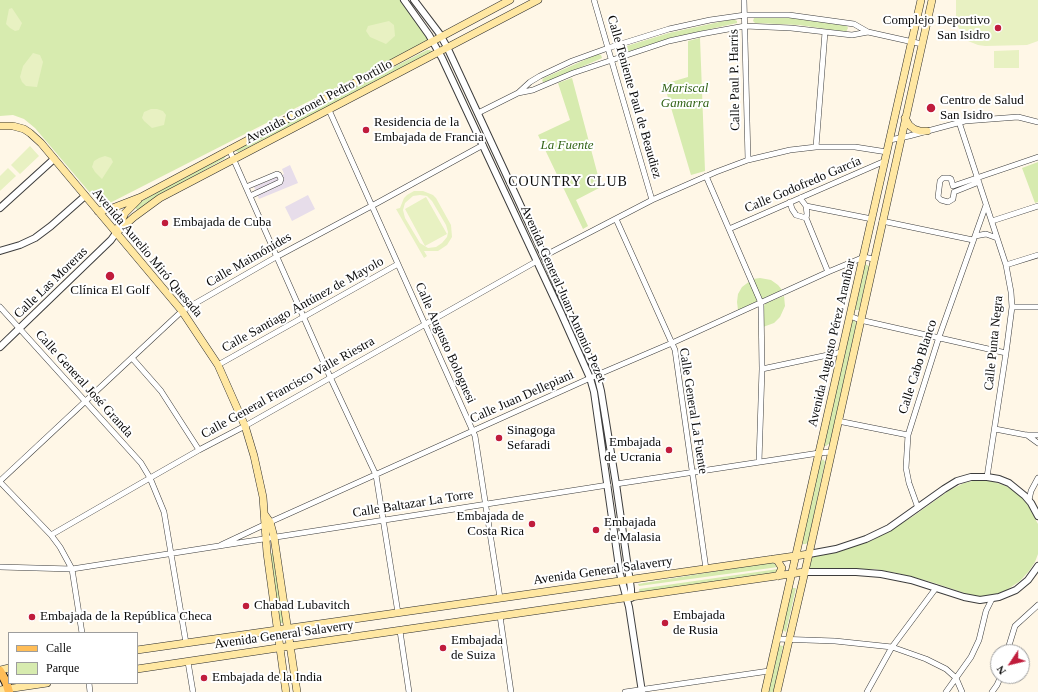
<!DOCTYPE html>
<html>
<head>
<meta charset="utf-8">
<style>
	body { margin:0 }
	#map { position:relative; width:1038px; height:692px; overflow:hidden; background:#fff7e7; font-family:"Times New Roman",serif }
	canvas { display:block }
	.legend { position:absolute; left:8px; top:632px; width:130px; height:52px; box-sizing:border-box; background:#fff; border:1px solid #9d9d9d; margin:0; padding:5px 7px; list-style:none; font-size:12px; color:#0a0a0a }
	.legend li { display:flex; align-items:center; gap:8px; height:20px }
	.legend b { width:20px; border:1px solid #9d9d9d }
	.north { position:absolute; left:990px; top:644px; width:40px; height:40px; box-sizing:border-box; background:#fff; border:1px solid #9d9d9d; border-radius:50%; rotate:235deg; font-size:11px; font-weight:700; line-height:16px; text-align:center; color:#0a0a0a }
	.north::after { content:''; display:block; margin:auto; width:14px; height:18px; background:#c01c3c; clip-path:polygon(50% 0,100% 100%,50% 72%,0 100%) }
</style>
</head>
<body>
<div id="map">
<canvas width="1038" height="692"></canvas>
<ul class="legend">
<li><b style="height:5px;background:#ffbd57"></b>Calle</li>
<li><b style="height:11px;background:#d7ebaf"></b>Parque</li>
</ul>
<div class="north">N</div>
</div>
<script>
const ctx = document.querySelector('canvas').getContext('2d');
ctx.lineJoin = 'round';
function fillPath(path, color) {
  ctx.fillStyle = color;
  ctx.fill(path, 'evenodd');
}
function toPath(rows) {
  const path = new Path2D();
  for (const r of rows) {
    path.moveTo(r[0], r[1]);
    for (let i = 2; i < r.length; i += 2) path.lineTo(r[i], r[i + 1]);
  }
  return path;
}
function stroke(path, color, width, dash) {
  ctx.strokeStyle = color;
  ctx.lineWidth = width;
  ctx.lineCap = dash ? 'butt' : 'round';
  ctx.setLineDash(dash || []);
  ctx.stroke(path);
}
function drawText(font, color, halo, rows, align = 'center') {
  ctx.font = font + ' "Times New Roman",serif';
  ctx.lineWidth = 4;
  ctx.setLineDash([]);
  ctx.textBaseline = 'middle';
  ctx.strokeStyle = halo;
  ctx.fillStyle = color;
  for (const [text, x, y, turn = 0] of rows) {
    ctx.save();
    ctx.translate(x, y);
    ctx.rotate((+turn || 0) * Math.PI / 180);
    ctx.textAlign = isNaN(turn) ? turn : align;
    if (halo) ctx.strokeText(text, 0, 0);
    ctx.fillText(text, 0, 0);
    ctx.restore();
  }
}
fillPath(toPath([
	[290,165,298,183,259,199,254,187,284,174,282,169],
	[308,195,315,209,292,221,285,207]
]), '#e7ddea');
fillPath(toPath([
	[0,0,400,0,427,36,427,41,102,207,35,128,24,119,13,115,0,116],
	[761,17,803,18,847,26,848,28,846,32,799,25,755,23,753,21,754,18],
	[733,19,737,21,737,23,671,38,620,54,616,51,617,49,669,33],
	[700,38,705,171,691,175,664,84,688,77,688,41],
	[427,50,430,50,432,51,432,53,239,152,237,152,236,150,238,147],
	[598,54,601,55,602,58,600,59,546,82,543,82,542,80,544,78],
	[572,78,601,187,576,200,588,226,583,229,538,135,570,120,558,83],
	[223,154,226,156,224,159,152,200,139,211,136,209,135,206,137,204],
	[1038,162,1038,202,1035,203,1022,168],
	[865,264,869,266,859,310,855,310],
	[760,278,771,280,778,285,782,290,762,299,753,279],
	[750,281,758,301,738,310,737,302,738,294,742,287],
	[784,296,785,306,780,317,774,323,763,327,763,307,766,303],
	[852,320,855,321,856,324,830,443,826,446,824,446],
	[823,459,825,462,808,542,806,544,803,544,802,542,820,463],
	[977,480,987,480,994,482,1006,486,1017,493,1024,498,1038,524,1038,554,1035,562,1029,571,1020,581,1005,591,990,596,977,597,928,581,897,573,874,569,812,569,809,567,810,558,845,549,873,540,912,517,950,490,964,483],
	[273,553,285,623,278,623,268,554],
	[772,562,778,567,639,586,638,584],
	[778,569,776,575,640,595,639,589],
	[792,588,796,588,786,632,782,630],
	[778,645,783,646,774,692,768,692]
]), '#d7ebaf');
fillPath(toPath([
	[956,0,1038,0,1038,41,1027,45,985,46,978,45,968,41,961,33,956,22],
	[12,8,22,23,19,30,15,31,10,28,6,24,9,9],
	[389,21,394,25,395,36,386,44,370,37,366,31,368,26],
	[1019,50,1019,68,994,68,994,51],
	[33,53,40,55,43,62,37,87,26,86,22,82,20,77,23,66],
	[151,109,157,109,163,111,166,115,164,125,152,128,144,121,142,118,144,112],
	[30,146,39,156,20,174,11,165],
	[105,156,111,158,113,162,102,179,95,172,92,167,94,161,99,158],
	[8,168,16,176,0,191,0,176],
	[414,191,423,191,433,195,436,198,451,225,452,237,447,245,438,251,424,251,427,256,424,258,396,209,400,208,404,198,407,195],
	[420,195,427,196,432,201,446,225,448,232,447,237,442,243,436,247,428,248,420,243,405,218,403,210,405,203,413,196],
	[426,197,447,234,425,246,405,209]
]), '#e8f1c2');
const minor = toPath([
	[594,0,652,200],
	[744,0,748,160],
	[518,93,530,82,540,76,572,61,608,48,669,29,710,20,745,15,789,15,854,24,868,32,922,44],
	[329,110,475,436,500,598],
	[478,113,518,93,533,90,573,73,669,41,701,34,745,26,791,28,852,35,868,32],
	[959,122,1006,265,1011,292,1012,307,1006,353,987,477],
	[890,140,909,136,965,121,1018,117,1038,122],
	[816,147,825,32],
	[229,149,331,379,376,475,398,613],
	[706,176,761,303,762,369,759,462],
	[979,182,954,192,953,199,948,202,941,200,938,197,940,181,943,178,949,178,951,179,953,186,1038,157],
	[246,187,277,174,279,175,281,179,280,182,250,196],
	[800,198,806,206,807,214,806,218,828,272],
	[790,202,792,209,796,215,806,218],
	[806,206,872,219],
	[616,219,675,350,706,569],
	[882,221,973,240],
	[992,221,1038,206],
	[729,229,885,161],
	[975,236,986,234,997,238],
	[544,256,652,200,716,172,748,160,790,150,816,147,855,147,887,152],
	[1006,265,1038,255],
	[0,307,141,463,150,478,164,512,186,643],
	[1012,307,1038,307],
	[850,316,860,320,1006,353],
	[132,358,161,391,199,450],
	[218,365,398,264],
	[762,369,842,352],
	[838,421,908,435],
	[995,429,1026,435,1038,435],
	[1027,435,1038,443],
	[0,481,182,311,276,257,379,202,483,145],
	[0,482,51,535,60,547,72,569,82,633],
	[616,484,819,453,831,452],
	[1029,500,1031,491,1038,478],
	[918,508,909,483,906,468,908,435,939,337,986,205],
	[51,535,150,478,199,450,245,426,537,261],
	[221,545,268,523,597,375,672,343,828,272,864,257,873,259],
	[0,567,72,569,608,485],
	[500,616,511,692],
	[400,631,409,692],
	[777,639,835,641,892,647,926,659,946,669,956,678,962,692],
	[1007,652,1015,626,1038,605],
	[188,662,193,692],
	[89,683,90,692],
	[625,692,769,671],
	[867,692,892,647,936,588],
	[946,692,971,657,979,640,986,611,992,599],
	[992,692,997,685,1001,676]
]);
const tertiary = toPath([
	[404,0,429,35,442,58,561,313,590,378,594,392,620,574,629,607,642,692],
	[414,0,439,33,447,47,544,256,597,375,601,391,616,484,631,589,631,598],
	[0,208,54,159],
	[0,251,20,245,35,238,51,226,85,196],
	[0,347,111,240,116,233],
	[809,554,836,549,866,539,889,528,944,489,957,481,971,477,987,477,999,479,1009,483,1025,496,1031,503,1038,516],
	[804,572,856,572,881,574,911,580,964,597,980,600,999,597,1016,590,1028,580,1038,566]
]);
const secondary = toPath([
	[905,118,909,125,914,129,920,131,927,131],
	[0,126,13,126,24,129,30,133,41,143,182,311,218,365,245,426,254,456,263,497,267,553,286,692],
	[98,211,110,209,141,197,510,0],
	[116,232,125,213,138,200],
	[116,233,134,217,160,198,538,0],
	[265,515,270,522,274,537,297,692],
	[773,559,777,560,782,568,778,576],
	[137,650,809,554],
	[137,669,291,646,804,572],
	[0,670,9,668],
	[0,690,47,683],
	[765,692,921,0],
	[777,692,809,554,932,0]
]);
const primary = toPath([
	[0,671,6,682,9,692]
]);
stroke(minor, '#3d3d3d', 6);
stroke(tertiary, '#3d3d3d', 8);
stroke(secondary, '#2c2c2c', 8);
stroke(primary, '#1b1b1b', 10);
stroke(minor, '#fff', 5);
stroke(tertiary, '#fff', 6);
stroke(secondary, '#ffe7a2', 7);
stroke(primary, '#ffbd57', 8);
for (const [x, y, r, color] of [
	[998,28,4,"#c01c3c"],
	[931,108,5,"#c01c3c"],
	[366,130,4,"#c01c3c"],
	[165,223,4,"#c01c3c"],
	[110,276,5,"#c01c3c"],
	[499,438,4,"#c01c3c"],
	[669,450,4,"#c01c3c"],
	[532,524,4,"#c01c3c"],
	[596,530,4,"#c01c3c"],
	[246,606,4,"#c01c3c"],
	[32,617,4,"#c01c3c"],
	[665,623,4,"#c01c3c"],
	[443,648,4,"#c01c3c"],
	[204,678,4,"#c01c3c"]
]) {
  const dot = new Path2D();
  dot.arc(x, y, r, 0, 2 * Math.PI);
  ctx.fillStyle = color;
  ctx.fill(dot);
  stroke(dot, '#fff', 1.5);
}
drawText('13px', '#0a0a0a', '#fff', [
	["Complejo Deportivo",990,21,"right"],
	["San Isidro",990,36,"right"],
	["Centro de Salud",940,101],
	["San Isidro",940,116],
	["Residencia de la",374,123],
	["Embajada de Francia",374,138],
	["Embajada de Cuba",173,223],
	["Clínica El Golf",110,291,"center"],
	["Sinagoga",507,431],
	["Sefaradi",507,446],
	["Embajada",661,443,"right"],
	["de Ucrania",661,458,"right"],
	["Embajada de",524,517,"right"],
	["Costa Rica",524,532,"right"],
	["Embajada",604,523],
	["de Malasia",604,538],
	["Chabad Lubavitch",254,606],
	["Embajada",673,616],
	["de Rusia",673,631],
	["Embajada de la República Checa",40,617],
	["Embajada",451,641],
	["de Suiza",451,656],
	["Embajada de la India",212,678]
], 'left');
drawText('13px', '#0a0a0a', '#fff', [
	["Calle Paul P. Harris",735,80,-91],
	["Calle Teniente Paul de Beaudiez",634,97,74],
	["Avenida Coronel Pedro Portillo",319,102,-28],
	["Calle Godofredo García",803,185,-23],
	["Avenida Aurelio Miró Quesada",147,253,50],
	["Calle Maimónides",249,260,-30],
	["Calle Las Moreras",51,283,-44],
	["Avenida General Juan Antonio Pezet",563,294,66],
	["Calle Santiago Antúnez de Mayolo",303,305,-29],
	["Calle Augusto Bolognesi",445,343,66],
	["Avenida Augusto Pérez Araníbar",832,343,-77],
	["Calle Punta Negra",994,343,-84],
	["Calle Cabo Blanco",918,367,-72],
	["Calle General José Granda",84,384,48],
	["Calle General Francisco Valle Riestra",288,388,-29],
	["Calle Juan Dellepiani",522,397,-24],
	["Calle General La Fuente",693,411,81],
	["Calle Baltazar La Torre",413,504,-9],
	["Avenida General Salaverry",603,571,-8],
	["Avenida General Salaverry",284,635,-8]
]);
drawText('italic 13px', '#336418', '#fff', [
	["Mariscal",685,89],
	["Gamarra",685,104],
	["La Fuente",567,146]
]);
ctx.letterSpacing = '1px';
drawText('14px', '#0a0a0a', '#fff', [
	["COUNTRY CLUB",568,182]
]);
ctx.letterSpacing = '0px';
</script>
</body>
</html>
